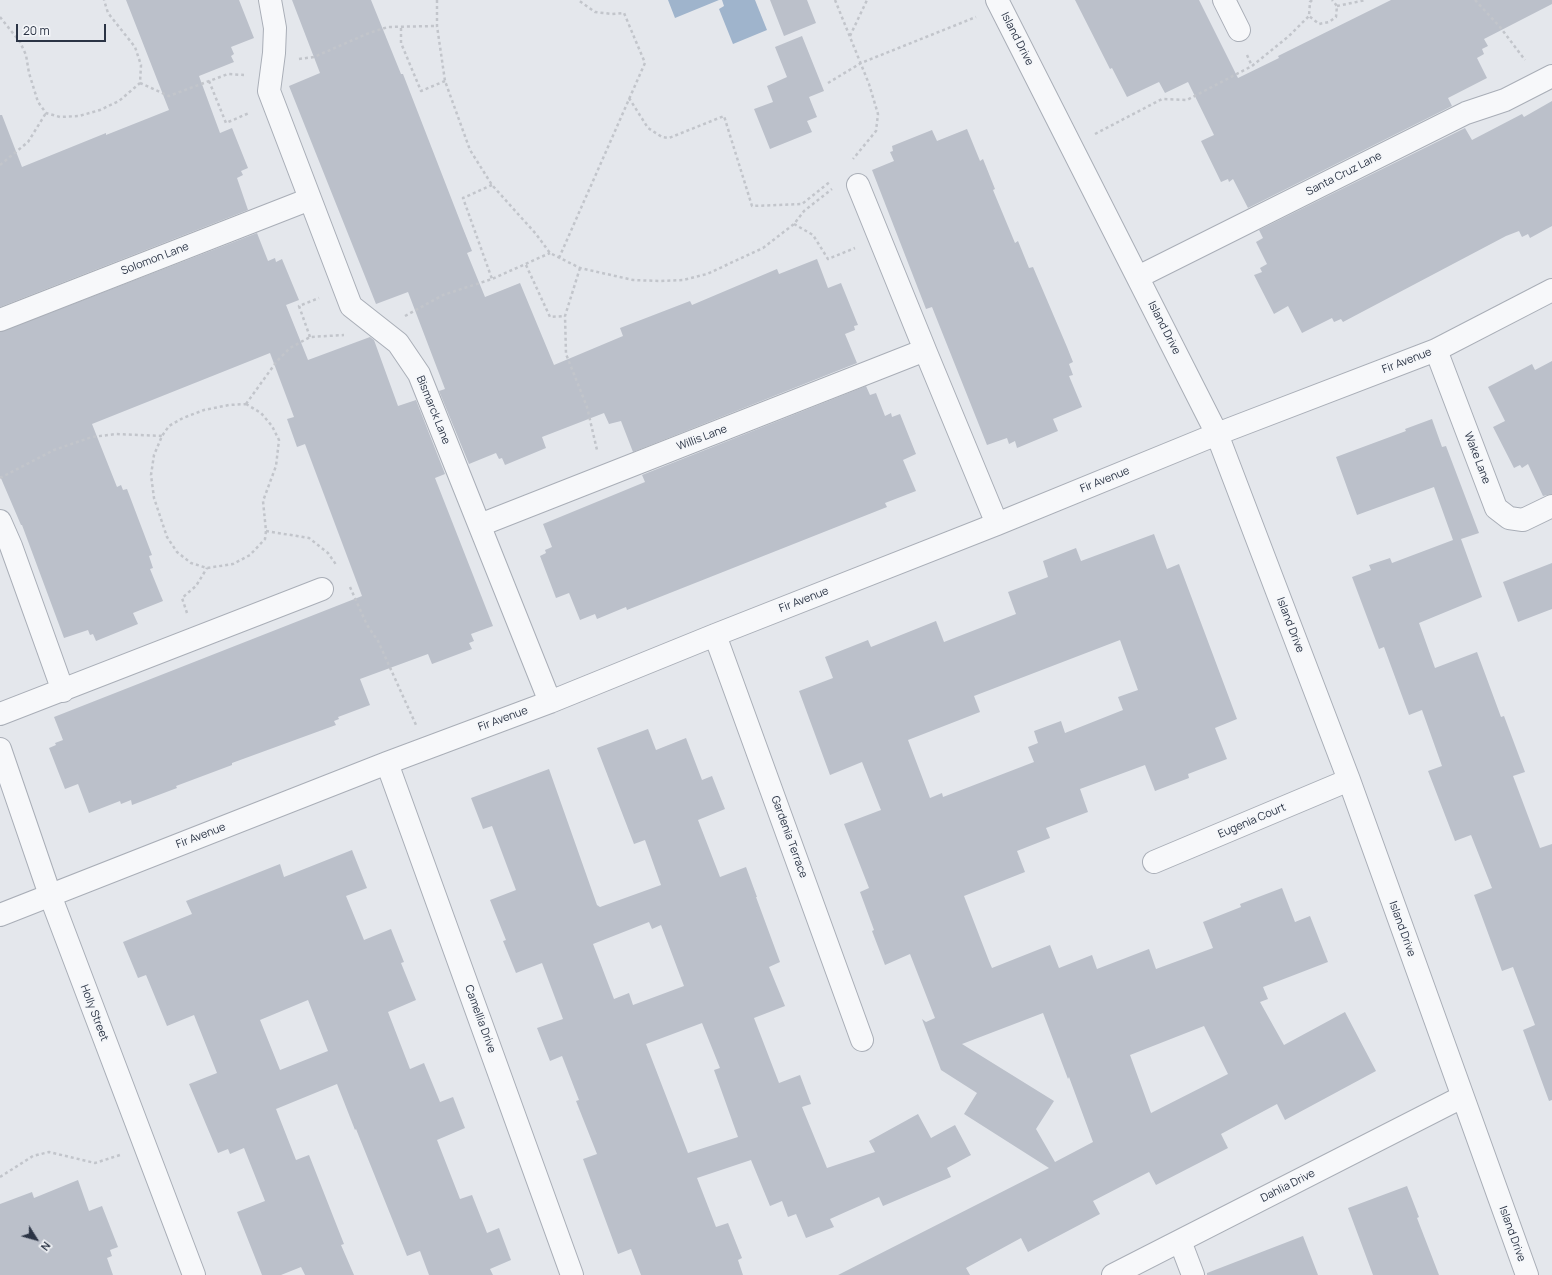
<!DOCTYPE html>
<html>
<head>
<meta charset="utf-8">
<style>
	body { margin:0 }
	#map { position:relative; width:1552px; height:1275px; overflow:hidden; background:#e4e7ec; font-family:Manrope,sans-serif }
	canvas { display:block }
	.north { position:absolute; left:16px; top:1219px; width:40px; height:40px; -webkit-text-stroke:3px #f4f6f9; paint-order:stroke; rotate:127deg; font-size:11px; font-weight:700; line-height:16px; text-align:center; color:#2b3445 }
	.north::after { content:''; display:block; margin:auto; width:14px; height:18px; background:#2b3445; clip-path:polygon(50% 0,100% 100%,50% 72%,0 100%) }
	.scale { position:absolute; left:16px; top:24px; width:90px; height:18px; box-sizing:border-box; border:2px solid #2b3445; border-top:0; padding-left:5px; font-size:12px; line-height:14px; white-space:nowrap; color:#2b3445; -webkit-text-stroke:3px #f4f6f9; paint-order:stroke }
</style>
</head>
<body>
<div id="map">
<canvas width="1552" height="1275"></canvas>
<div class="north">N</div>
<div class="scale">20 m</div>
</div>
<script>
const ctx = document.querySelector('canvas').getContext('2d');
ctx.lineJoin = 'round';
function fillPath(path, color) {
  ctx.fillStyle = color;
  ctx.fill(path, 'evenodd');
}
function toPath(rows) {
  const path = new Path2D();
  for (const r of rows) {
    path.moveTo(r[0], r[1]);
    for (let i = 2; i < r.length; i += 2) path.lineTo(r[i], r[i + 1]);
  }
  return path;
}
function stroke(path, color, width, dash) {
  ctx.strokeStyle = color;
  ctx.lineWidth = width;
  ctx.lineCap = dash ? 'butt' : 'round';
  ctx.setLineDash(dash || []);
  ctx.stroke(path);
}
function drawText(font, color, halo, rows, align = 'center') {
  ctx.font = font + ' Manrope,sans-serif';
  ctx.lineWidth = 3;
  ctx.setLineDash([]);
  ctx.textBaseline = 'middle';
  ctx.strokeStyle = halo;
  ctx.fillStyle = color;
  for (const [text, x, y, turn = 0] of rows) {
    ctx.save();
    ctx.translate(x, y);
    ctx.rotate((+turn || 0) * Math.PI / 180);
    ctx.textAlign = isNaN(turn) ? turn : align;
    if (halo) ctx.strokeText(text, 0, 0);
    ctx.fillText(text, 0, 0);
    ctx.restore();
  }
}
fillPath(toPath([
	[668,0,719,0,675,18],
	[722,0,755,0,767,30,733,44,719,9,724,6]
]), '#9fb4cc');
fillPath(toPath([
	[126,0,239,0,254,38,231,47,234,54,231,56,234,62,199,76,220,133,232,128,248,168,241,171,243,175,237,178,248,210,0,307,0,115,2,115,22,167,106,133,106,135,169,110],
	[292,0,371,0,401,74,403,74,462,226,472,251,467,253,485,297,520,283,554,365,623,336,620,328,690,301,692,305,777,269,779,274,817,259,828,288,841,283,858,325,854,326,855,330,845,334,857,363,633,452,621,421,609,424,604,413,542,437,546,448,505,465,502,458,499,459,496,453,469,464,439,391,445,389,408,292,376,304,289,86,320,73],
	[770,0,807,0,816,23,784,36],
	[1075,0,1199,0,1238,78,1279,58,1278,56,1391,0,1552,0,1552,4,1484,39,1488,46,1482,49,1484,54,1477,58,1487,78,1448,98,1452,106,1248,208,1233,179,1229,182,1228,179,1221,182,1201,141,1214,135,1188,82,1165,93,1159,82,1127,97,1112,68,1110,69],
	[802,36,824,91,809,97,817,117,807,121,812,132,770,149,754,109,773,102,767,86,787,77,775,47],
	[1552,101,1552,226,1530,238,1528,234,1522,237,1519,231,1506,236,1343,322,1341,319,1334,322,1332,318,1302,333,1288,306,1274,314,1254,275,1262,272,1260,268,1267,264,1256,242,1263,238,1259,230,1465,128,1472,140,1522,114,1524,117],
	[967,129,980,161,983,159,995,189,993,190,1015,243,1018,241,1029,268,1033,267,1067,347,1073,362,1069,364,1073,375,1069,376,1082,407,1053,419,1058,431,1017,448,1015,441,1009,444,1007,438,987,445,932,307,926,309,872,170,894,161,890,152,893,151,892,146,932,130,937,141],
	[257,233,268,261,275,258,276,262,282,259,299,300,286,305,308,360,370,337,374,340,398,406,416,400,445,474,435,478,493,626,471,634,474,641,469,643,472,649,432,664,428,654,360,679,370,705,338,717,339,719,334,721,336,725,232,763,232,765,176,786,177,788,132,805,131,800,121,804,120,801,89,813,78,784,65,789,49,748,56,745,55,743,63,740,54,717,362,596,305,444,297,447,287,419,294,417,270,353,92,424,117,487,121,485,123,490,127,489,152,555,149,556,153,568,150,569,163,601,133,613,138,624,96,641,93,634,90,635,88,630,64,638,22,525,21,525,0,476,0,332],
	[1552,361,1552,494,1543,496,1528,464,1522,468,1520,465,1514,468,1493,427,1505,421,1488,387,1532,364,1535,370],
	[866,386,870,395,876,393,885,416,891,413,892,417,900,414,916,454,903,460,916,491,885,503,887,507,627,610,626,607,597,619,595,614,580,620,569,593,556,598,540,556,546,553,545,550,552,547,543,524,645,482,642,475],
	[1432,419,1442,447,1446,446,1479,533,1461,539,1482,597,1419,623,1435,668,1477,652,1501,717,1504,716,1525,772,1513,776,1540,848,1552,844,1552,1100,1549,1101,1523,1030,1535,1025,1513,967,1502,971,1474,895,1492,888,1471,835,1455,841,1428,771,1442,766,1422,710,1409,715,1384,647,1379,649,1352,577,1371,570,1369,565,1390,558,1392,563,1453,540,1434,487,1357,515,1336,457,1406,431,1405,429],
	[1154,534,1167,569,1179,564,1237,719,1215,728,1227,759,1188,774,1189,778,1155,791,1145,765,1080,789,1088,812,1046,828,1050,838,1017,851,1025,872,964,896,989,961,992,968,1050,945,1059,968,1092,955,1097,969,1149,949,1156,969,1213,948,1203,922,1241,907,1240,904,1282,888,1295,922,1310,916,1328,962,1263,987,1268,999,1260,1002,1284,1045,1345,1012,1376,1071,1285,1120,1277,1104,1221,1134,1228,1148,1156,1185,1149,1172,1093,1201,1100,1214,1028,1252,1021,1238,966,1268,970,1275,838,1275,1049,1168,964,1114,977,1093,941,1070,922,1019,926,1022,935,1018,910,954,885,965,872,931,874,930,860,892,869,888,844,824,881,810,862,762,830,775,799,691,833,678,825,657,868,640,871,647,936,621,944,642,1016,614,1008,592,1048,577,1043,561,1076,548,1081,561],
	[1120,640,1138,690,1118,697,1123,710,1065,733,1061,721,1034,731,1038,743,1028,747,1034,762,943,797,942,793,930,798,908,740,980,712,974,696],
	[1043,1013,1068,1079,1069,1077,1093,1142,1055,1162,1036,1129,1054,1101,962,1044],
	[1204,1026,1228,1074,1151,1113,1130,1055],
	[1552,563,1552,609,1518,622,1503,582],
	[648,729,656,750,686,738,702,780,712,776,725,809,698,820,720,877,746,867,757,897,756,897,780,962,769,967,785,1006,754,1018,779,1083,800,1075,811,1104,802,1107,827,1168,875,1152,869,1141,918,1114,931,1138,955,1125,971,1155,947,1168,951,1177,883,1206,879,1197,830,1219,834,1227,806,1238,796,1214,788,1217,782,1201,770,1206,751,1160,697,1178,716,1227,728,1223,742,1258,738,1260,743,1275,641,1275,631,1249,618,1254,583,1159,597,1154,576,1101,579,1100,562,1056,550,1061,537,1028,563,1019,542,963,516,973,503,941,506,940,490,900,516,890,492,826,483,829,471,798,549,769,597,905,600,907,661,885,645,840,634,844,597,748],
	[649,922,652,929,661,925,684,986,633,1005,629,993,614,999,593,944],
	[702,1023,720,1068,714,1070,738,1137,688,1153,646,1044],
	[352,850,367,888,346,896,364,940,391,929,404,962,401,963,416,1000,388,1012,410,1069,424,1063,440,1102,453,1097,465,1128,437,1140,460,1199,472,1195,487,1233,499,1228,511,1260,490,1269,493,1275,429,1275,420,1251,407,1256,356,1129,355,1130,337,1084,276,1109,296,1160,309,1155,344,1244,341,1245,354,1275,305,1275,301,1267,281,1275,262,1275,237,1212,265,1201,244,1148,230,1154,228,1149,218,1153,189,1084,217,1073,194,1015,167,1026,146,975,138,978,123,942,192,914,186,901,280,864,284,877],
	[308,1000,328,1051,280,1070,260,1020],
	[78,1180,89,1211,102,1206,118,1247,110,1250,112,1256,107,1258,113,1275,0,1275,0,1204,32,1192,34,1198],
	[1407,1186,1419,1217,1417,1218,1439,1275,1373,1275,1348,1208],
	[1303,1236,1318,1275,1207,1275,1207,1273]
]), '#bbc0ca');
const minor = toPath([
	[270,0,275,28,274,53,269,91,351,306,398,343,419,374,550,702],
	[997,0,1217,434,1349,780,1527,1275],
	[1224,0,1239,30],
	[858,185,925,350],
	[1138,277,1466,113,1505,100,1552,76],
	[0,320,310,199],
	[1436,350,1496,508,1509,518,1523,520,1552,506],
	[0,521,11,546,63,691],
	[480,525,925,350,997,524],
	[715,635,862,1040],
	[0,714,322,589],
	[0,749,50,895,194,1275],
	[387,763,572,1275],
	[1154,862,1349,780],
	[0,915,387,763,550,702,715,635,997,524,1217,434,1436,350,1552,290],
	[1180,1241,1193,1275],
	[1113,1275,1462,1097]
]);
stroke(minor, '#a9aeb7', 24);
stroke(toPath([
	[437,0,437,26,445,81,470,150,492,185,536,234,550,253,580,268,633,280,660,281,683,280,707,274,763,248,794,224,804,211,832,189],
	[835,0,869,84,878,114,876,131,853,159],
	[1312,0,1310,2,1309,16,1319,24,1329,22,1336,17,1337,6,1332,0],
	[1475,0,1500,27,1525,60],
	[1337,6,1366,0],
	[0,17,20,42,26,55,29,73,38,102,46,113,60,117,79,116,100,110,119,101,140,83,141,65,135,47,108,13,104,0],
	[401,28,401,43,421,91,445,81],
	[850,36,867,0],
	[1247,55,1252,66],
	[299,59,314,57,369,33,388,27,437,26],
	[209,81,226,123,249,113],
	[140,83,169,96,228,74,244,75],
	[828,83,861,63,976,17],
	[629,98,648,128,662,137,669,138,724,116,752,206,802,204,831,181],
	[1095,134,1162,99,1187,100,1252,66,1289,36,1309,16],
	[0,165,28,142,46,113],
	[492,185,463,198,492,279],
	[794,224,813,235,828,259,855,248],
	[559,258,645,63,624,13,612,14,595,12,578,0],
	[526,265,550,317,565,316],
	[580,268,565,316,566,354,587,407,597,450],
	[405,316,443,295,492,279,550,253],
	[310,337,299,306,319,298],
	[246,404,261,413,272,426,279,440,276,466,263,501,266,531,265,539,250,555,233,564,207,568,191,563,177,552,167,537,154,498,151,475,154,455,162,436,169,426,183,418,204,410,229,405,246,404],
	[246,404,277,361,290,348,310,337,344,335],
	[0,478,54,450,92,437,116,434,162,436],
	[266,531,309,538,328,553,337,566],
	[350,587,367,625,378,641,416,725],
	[187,613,182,598,196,586,207,568],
	[0,1177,33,1156,49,1152,95,1163,120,1155]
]), '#c2c5cb', 2.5, [3, 3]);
stroke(minor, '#f7f8fa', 22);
drawText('11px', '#2b3445', '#f4f6f9', [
	["Island Drive",1017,39,63],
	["Santa Cruz Lane",1344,174,-27],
	["Solomon Lane",155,259,-21],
	["Island Drive",1164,328,63],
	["Fir Avenue",1407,361,-21],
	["Bismarck Lane",433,410,68],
	["Willis Lane",702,438,-21],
	["Wake Lane",1477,458,69],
	["Fir Avenue",1105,480,-22],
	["Fir Avenue",804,600,-21],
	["Island Drive",1290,625,69],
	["Fir Avenue",503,719,-20],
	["Eugenia Court",1252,821,-23],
	["Fir Avenue",201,836,-21],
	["Gardenia Terrace",789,837,70],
	["Island Drive",1402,929,70],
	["Holly Street",94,1013,69],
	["Camellia Drive",480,1019,70],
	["Dahlia Drive",1288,1186,-27],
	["Island Drive",1512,1234,70]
]);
</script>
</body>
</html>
